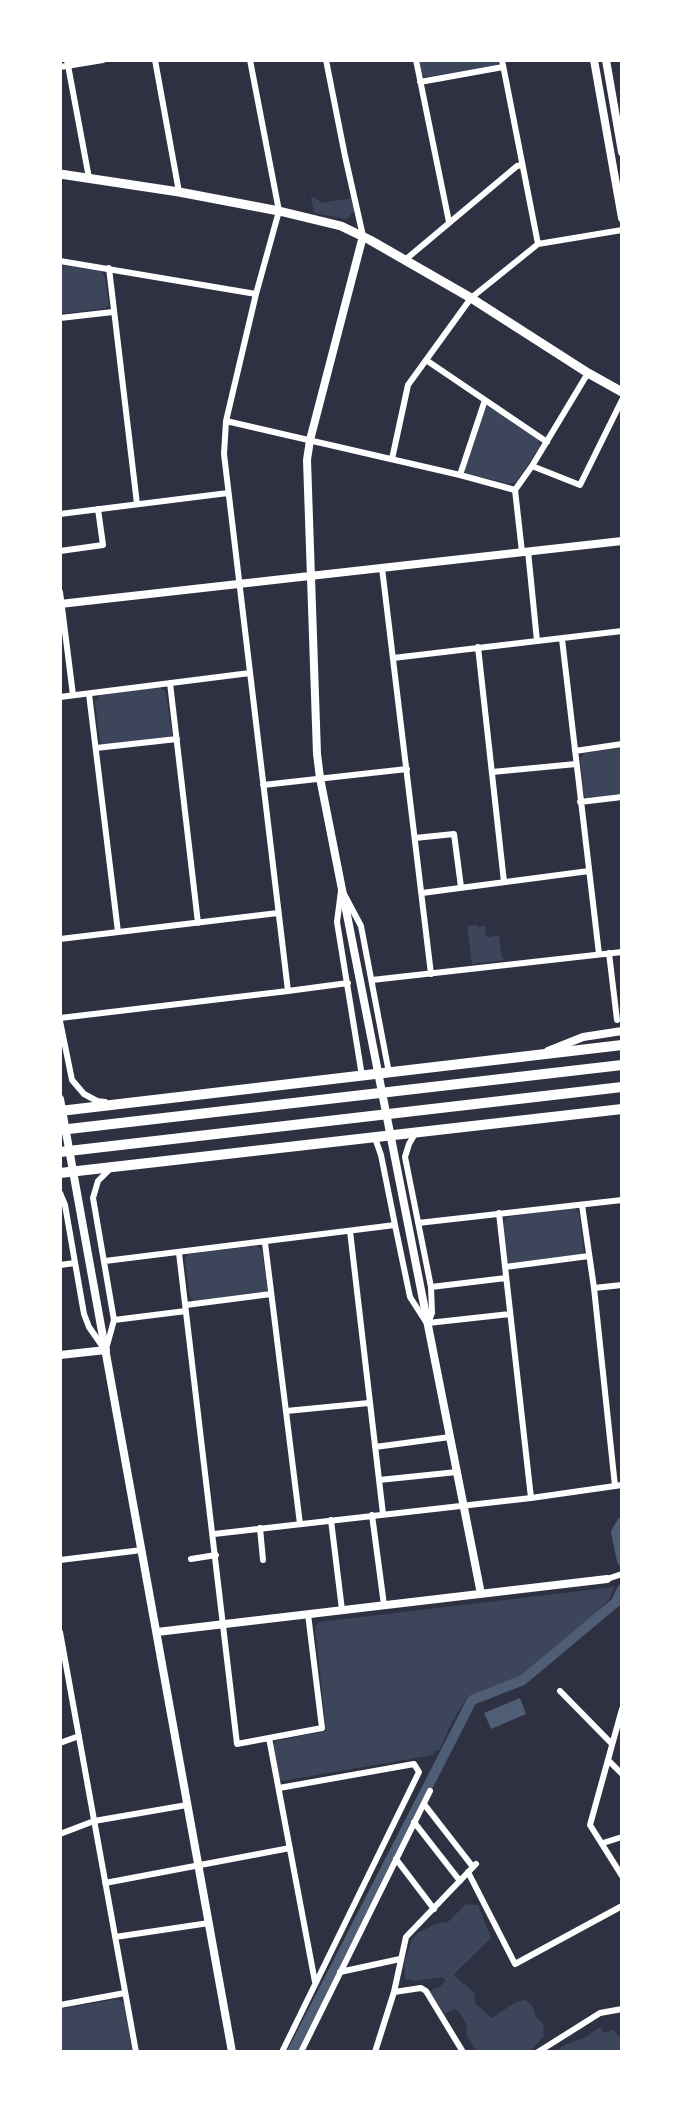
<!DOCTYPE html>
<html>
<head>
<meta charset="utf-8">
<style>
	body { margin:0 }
	#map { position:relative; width:682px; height:2112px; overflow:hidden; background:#2d3142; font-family:"Sofia Sans Condensed",sans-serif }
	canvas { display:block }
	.frame { position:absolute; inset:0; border:62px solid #fff; pointer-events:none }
</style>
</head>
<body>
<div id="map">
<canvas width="682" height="2112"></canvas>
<div class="frame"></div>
</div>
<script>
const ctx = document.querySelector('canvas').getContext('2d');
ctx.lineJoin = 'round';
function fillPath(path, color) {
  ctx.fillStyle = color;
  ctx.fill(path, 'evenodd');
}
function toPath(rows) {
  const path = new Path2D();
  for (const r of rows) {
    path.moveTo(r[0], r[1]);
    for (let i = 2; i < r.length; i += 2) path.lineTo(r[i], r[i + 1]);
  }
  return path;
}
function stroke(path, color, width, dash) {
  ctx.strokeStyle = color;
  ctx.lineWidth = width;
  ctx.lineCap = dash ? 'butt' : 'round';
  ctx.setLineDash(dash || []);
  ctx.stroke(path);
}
fillPath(toPath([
	[419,60,499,60,500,62,497,65,426,77,422,75],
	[311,196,319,200,320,203,352,198,354,212,346,219,314,213],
	[60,265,100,271,105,277,109,305,106,308,60,314],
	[485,407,490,407,538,437,540,446,517,481,509,484,466,473,464,467],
	[160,687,166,692,172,735,168,738,105,746,100,742,95,702,100,695],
	[622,748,622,796,589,800,584,796,580,758,585,753],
	[477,925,479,927,485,926,485,934,488,937,499,935,502,957,505,960,472,964,467,926],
	[573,1208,579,1212,584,1253,580,1257,511,1264,507,1261,503,1223,507,1217],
	[256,1246,262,1250,267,1289,264,1293,194,1301,190,1297,185,1259,189,1254],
	[614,1587,610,1598,590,1619,521,1677,468,1696,451,1724,439,1751,436,1750,433,1755,282,1781,279,1779,272,1746,276,1741,326,1731,315,1627,319,1622],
	[466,1904,478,1905,491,1938,453,1975,474,1992,475,2003,492,2018,516,2002,525,2000,532,2005,536,2017,543,2024,544,2036,530,2052,477,2052,466,2034,467,2025,459,2012,454,2009,445,2014,429,1991,439,1987,446,1981,442,1977,415,1981,405,1979,404,1964,412,1939,419,1932,438,1923,448,1922],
	[118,1999,124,2003,132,2052,60,2052,60,2009],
	[600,2027,604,2033,613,2030,622,2039,622,2052,555,2052,564,2045,584,2038]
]), '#3c4559');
fillPath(toPath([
	[520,1698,526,1714,491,1729,484,1713]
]), '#4f5d75');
stroke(toPath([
	[622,1522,616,1532,622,1561],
	[292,2052,472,1700,523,1680,616,1602,622,1589]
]), '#4f5d75', 10);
stroke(toPath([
	[67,60,89,178],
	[155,60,179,192],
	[250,60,279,211,256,294,226,421,224,454,288,991],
	[326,60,345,156,363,236],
	[416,60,449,222],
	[502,60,538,244],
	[60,67,103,60],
	[420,82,503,67],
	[405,260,517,166,522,165],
	[60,261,256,294],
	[109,268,137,504],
	[60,318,113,312],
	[426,360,547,442],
	[226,421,460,475,515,490],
	[392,459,408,385,471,298,538,244,622,230],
	[532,466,580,485,622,400],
	[460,475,485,400],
	[60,514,228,493],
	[60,551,103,545,98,509],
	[528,551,537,641],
	[522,552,515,490,532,466,588,373],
	[382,568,431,974],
	[60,592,73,695],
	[562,639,599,954],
	[478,647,504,882],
	[393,658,622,631],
	[170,683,198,923],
	[89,694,118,932],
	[60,697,250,673],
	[96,748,177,739],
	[575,751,622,744],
	[492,772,576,764],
	[263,785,407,769],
	[580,802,622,797],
	[415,838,454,834,461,887],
	[341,891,337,922,362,1076],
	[422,893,589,871],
	[344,894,361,926,389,1073],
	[60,939,278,913],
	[609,953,617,1020],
	[372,980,622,952],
	[60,1018,288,991,348,983],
	[60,1021,72,1080,84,1094,97,1101,105,1102],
	[416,1132,409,1144,405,1157,431,1287,432,1313,428,1323],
	[375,1138,381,1155,395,1225],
	[60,1193,65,1205,84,1314,89,1327,105,1350],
	[582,1205,594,1288,615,1486],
	[499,1213,531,1498],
	[418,1223,622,1200],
	[350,1231,383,1514],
	[265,1243,300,1524],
	[179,1253,237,1744,322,1728,308,1614],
	[105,1261,395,1225,410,1297,426,1322],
	[60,1265,75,1263],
	[505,1267,589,1256],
	[431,1287,506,1278],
	[594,1288,622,1285],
	[186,1305,271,1294],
	[114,1320,186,1311],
	[428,1323,510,1314],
	[106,1349,114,1320,93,1198,98,1181,109,1170],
	[286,1411,369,1403],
	[375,1447,450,1437],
	[379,1480,457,1472],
	[372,1515,384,1605],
	[331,1520,342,1610],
	[260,1528,263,1560],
	[214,1534,531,1498,622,1485],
	[191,1559,216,1555],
	[60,1560,142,1550],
	[607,1579,622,1574],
	[60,1632,136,2052],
	[560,1691,612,1744],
	[622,1709,590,1825,622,1876],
	[269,1738,315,1982],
	[60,1743,79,1736],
	[608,1760,622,1774],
	[279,1788,414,1764,419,1772,282,2052],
	[424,1804,473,1867],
	[414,1822,460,1881],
	[60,1834,94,1821,187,1805],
	[603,1843,622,1837],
	[396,1859,434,1909],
	[468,1872,515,1964,622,1906],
	[105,1883,290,1848],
	[115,1937,209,1923],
	[340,1972,400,1959],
	[394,1992,421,1988,426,1991,463,2052],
	[60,2005,125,1993],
	[301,2052,430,1791],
	[375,2052,394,1992,406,1937,476,1864],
	[538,2052,600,2013,622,2009]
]), '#fff', 6);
stroke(toPath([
	[594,60,622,218],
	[606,60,622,152],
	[363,236,310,440,307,460,317,754,320,778,481,1594],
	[60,604,622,541],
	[548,1051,583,1037,622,1031],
	[60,1099,232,2052],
	[60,1355,106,1350],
	[157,1632,607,1579]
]), '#fff', 8);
stroke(toPath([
	[60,174,179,192,279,211,341,226,370,240,471,298,588,373,622,392]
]), '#fff', 9);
stroke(toPath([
	[60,1111,622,1045],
	[60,1173,622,1109]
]), '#fff', 10);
stroke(toPath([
	[60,1130,622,1065],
	[60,1152,622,1087]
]), '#fff', 10);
</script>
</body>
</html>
